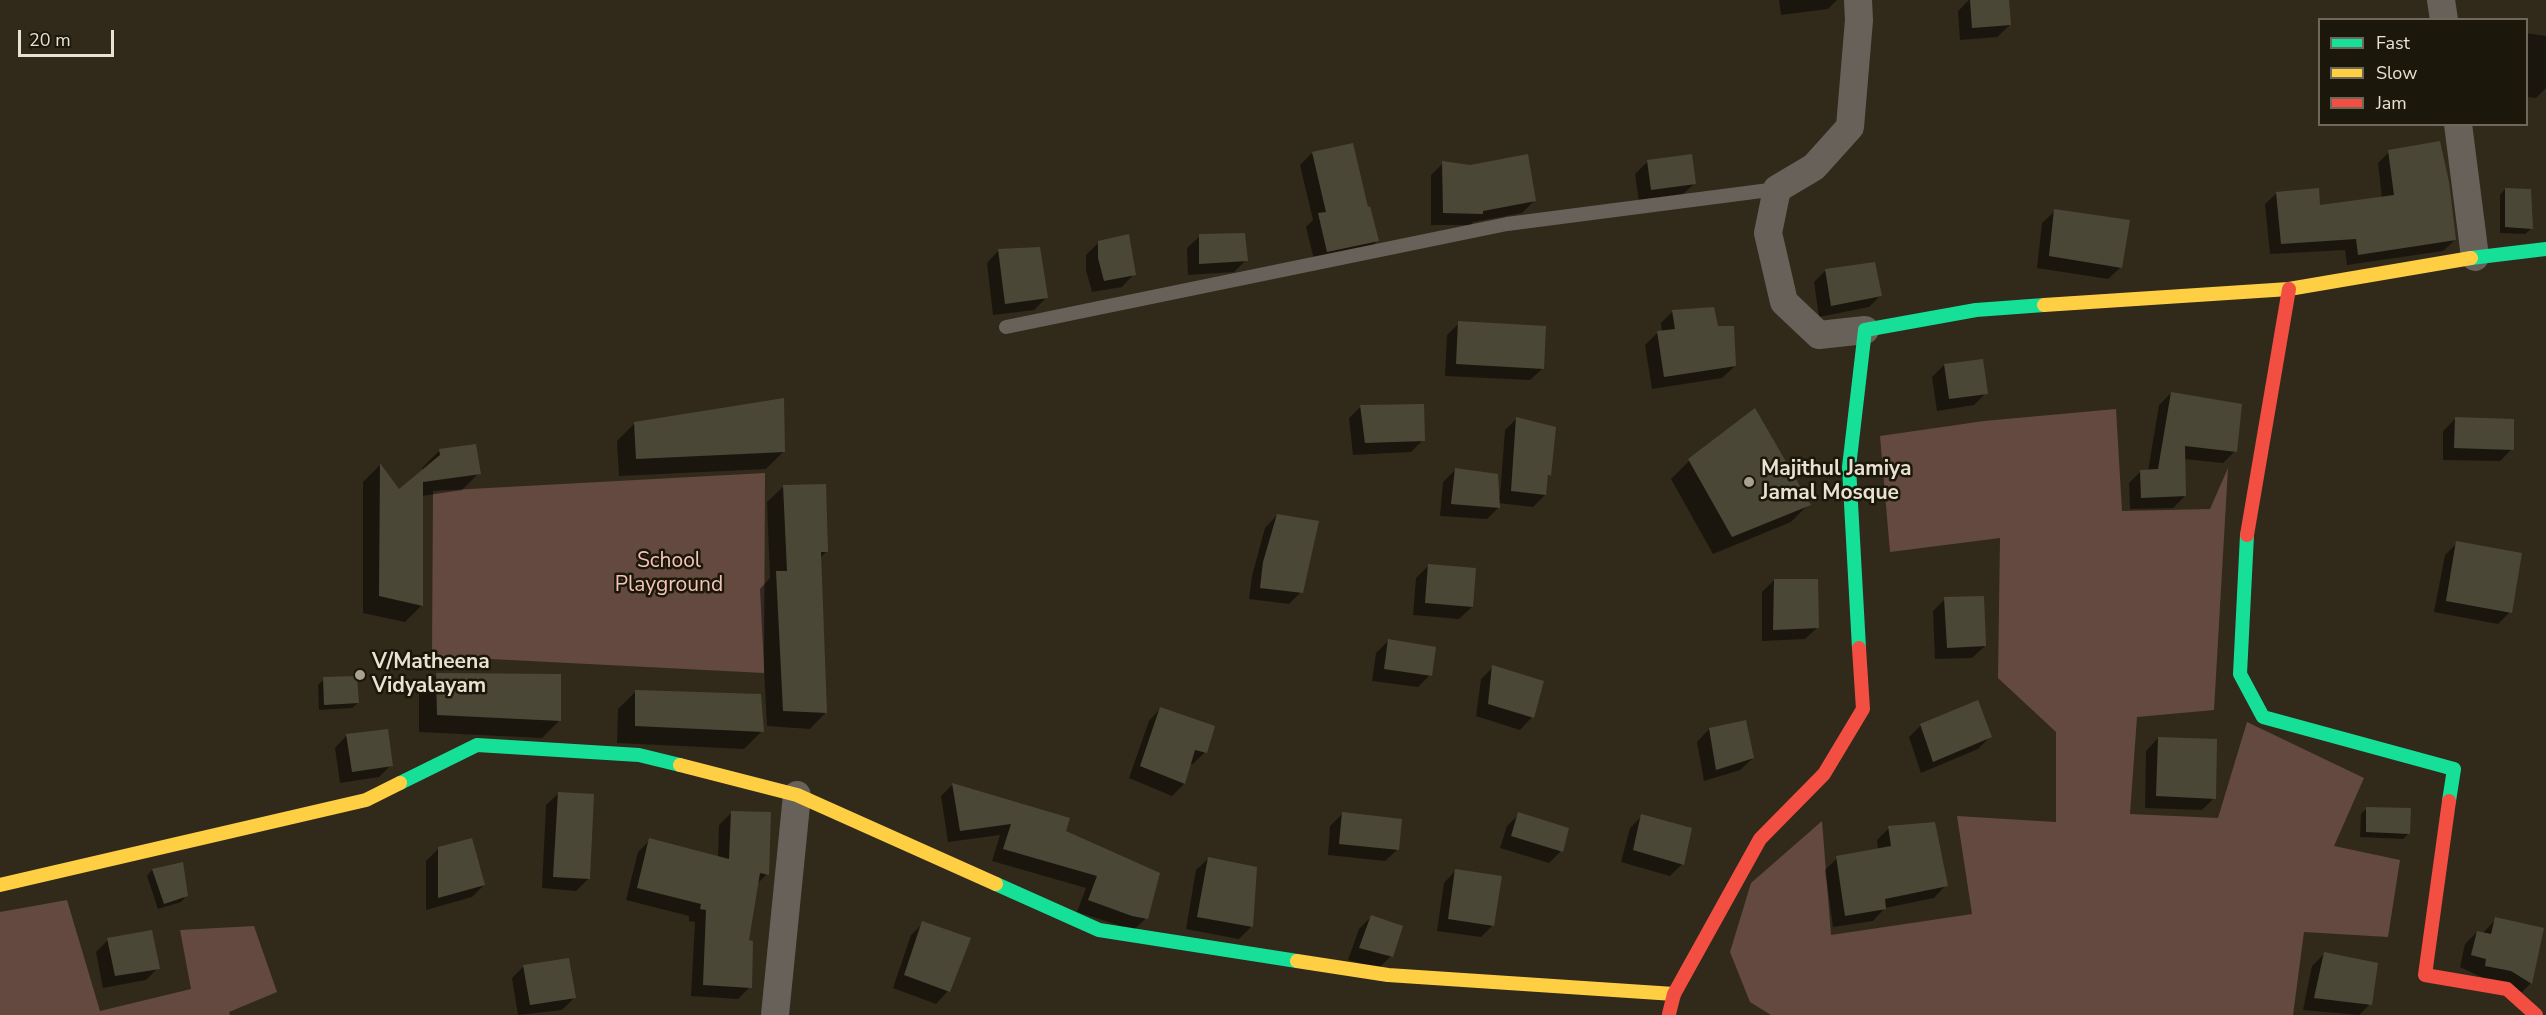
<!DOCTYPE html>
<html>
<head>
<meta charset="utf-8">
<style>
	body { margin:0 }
	#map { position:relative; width:2546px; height:1015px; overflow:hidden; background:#312a1b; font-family:"Nunito Sans",sans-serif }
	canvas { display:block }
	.legend { position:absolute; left:2318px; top:18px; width:210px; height:108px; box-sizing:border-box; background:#1c170b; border:2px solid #6e685a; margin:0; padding:8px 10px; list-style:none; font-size:18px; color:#e9e1d1 }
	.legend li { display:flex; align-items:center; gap:12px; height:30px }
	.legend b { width:30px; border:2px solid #6e685a }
	.scale { position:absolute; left:18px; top:30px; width:96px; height:27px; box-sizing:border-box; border:3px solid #e9e1d1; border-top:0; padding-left:8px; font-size:18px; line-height:21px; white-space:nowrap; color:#e9e1d1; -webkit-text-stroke:4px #1c170b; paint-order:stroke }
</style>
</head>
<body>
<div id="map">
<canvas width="2546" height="1015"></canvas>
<ul class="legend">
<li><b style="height:8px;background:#16e098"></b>Fast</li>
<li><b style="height:8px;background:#ffcf43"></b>Slow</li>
<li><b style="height:8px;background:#f24e42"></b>Jam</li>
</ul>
<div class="scale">20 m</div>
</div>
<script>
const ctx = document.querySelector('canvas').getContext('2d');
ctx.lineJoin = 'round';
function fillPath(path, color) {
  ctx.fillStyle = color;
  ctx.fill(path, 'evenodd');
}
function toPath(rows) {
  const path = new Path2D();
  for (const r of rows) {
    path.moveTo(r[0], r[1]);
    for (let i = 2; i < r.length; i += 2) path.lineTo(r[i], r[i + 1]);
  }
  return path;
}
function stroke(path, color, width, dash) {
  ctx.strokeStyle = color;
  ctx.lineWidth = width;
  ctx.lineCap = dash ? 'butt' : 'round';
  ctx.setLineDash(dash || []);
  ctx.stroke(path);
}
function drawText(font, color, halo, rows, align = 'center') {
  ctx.font = font + ' "Nunito Sans",sans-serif';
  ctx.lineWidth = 5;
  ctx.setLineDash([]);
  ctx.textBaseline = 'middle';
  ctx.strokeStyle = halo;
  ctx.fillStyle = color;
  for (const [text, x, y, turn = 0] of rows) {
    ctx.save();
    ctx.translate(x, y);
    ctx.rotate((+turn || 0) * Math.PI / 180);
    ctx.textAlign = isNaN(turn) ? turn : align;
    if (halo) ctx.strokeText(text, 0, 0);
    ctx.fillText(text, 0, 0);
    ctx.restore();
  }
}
fillPath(toPath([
	[2116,409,2122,511,2210,509,2228,468,2214,710,2137,717,2130,814,2218,818,2247,722,2364,778,2334,846,2400,860,2388,937,2304,932,2293,1015,1771,1015,1750,1002,1730,952,1751,883,1822,821,1831,935,1972,914,1957,816,2056,822,2056,732,1998,678,2000,538,1890,552,1880,436,1984,421],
	[765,473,764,673,432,656,433,491],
	[67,900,100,1011,191,989,180,930,254,926,277,992,229,1012,230,1015,0,1015,0,912]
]), '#644940');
fillPath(toPath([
	[1779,0,1837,0,1828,9,1781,15],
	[1969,0,2008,0,2010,25,1997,37,1960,40,1958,11],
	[2526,33,2546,36,2546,88,2536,98,2526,97],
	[2389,152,2455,240,2443,251,2347,265,2345,250,2270,254,2265,204,2277,193,2319,207,2382,198,2378,163],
	[1312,153,1367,208,1377,241,1365,253,1315,263,1306,227,1313,220,1300,165],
	[1647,162,1695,183,1682,195,1639,202,1635,174],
	[1443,163,1470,166,1534,201,1522,213,1473,222,1470,225,1431,225,1431,175],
	[2505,189,2531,229,2525,234,2500,233,2500,195],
	[2055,211,2121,267,2108,279,2037,268,2042,223],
	[1200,236,1246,260,1234,272,1188,275,1187,248],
	[1098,243,1134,274,1122,287,1092,292,1086,270,1086,255],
	[999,250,1046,298,1034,310,993,315,987,263],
	[1826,270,1881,295,1869,307,1819,317,1814,282],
	[1673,311,1716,328,1735,366,1722,378,1652,389,1645,345,1657,333,1662,332,1661,323],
	[1459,323,1543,368,1530,380,1445,376,1447,335],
	[1944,365,1986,393,1974,405,1937,411,1932,377],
	[2171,393,2235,451,2223,463,2184,459,2185,496,2173,508,2130,509,2129,483,2141,471,2148,471,2159,405],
	[1361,406,1423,440,1411,452,1353,455,1349,418],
	[1755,410,1809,504,1791,522,1713,554,1671,479,1689,461],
	[1517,418,1550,475,1546,479,1545,495,1533,507,1498,503,1499,507,1487,519,1440,516,1443,482,1455,470,1500,496,1505,430],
	[2455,419,2512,449,2500,461,2443,460,2443,431],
	[635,423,784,451,766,469,619,476,617,441],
	[439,451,479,473,462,490,422,496,422,605,405,622,363,613,363,482,380,465,399,491,423,471,422,468],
	[784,486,827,551,820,558,826,712,810,729,767,726,760,589,770,578,767,502],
	[1277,515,1301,592,1289,604,1249,599,1252,576,1265,528],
	[2457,543,2510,612,2498,624,2434,612,2445,555],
	[1428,566,1472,607,1459,619,1413,615,1416,578],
	[1774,580,1818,627,1805,639,1762,641,1762,592],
	[1945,599,1985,646,1972,658,1935,659,1933,611],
	[1388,641,1430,675,1418,687,1372,681,1376,653],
	[1493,667,1532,717,1520,730,1476,716,1481,679],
	[437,674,560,720,542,738,419,732,419,692],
	[324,679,358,703,352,708,319,710,318,685],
	[636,691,762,731,744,749,617,743,618,709],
	[1161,708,1205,752,1193,764,1190,764,1184,784,1172,796,1129,778,1149,721],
	[1921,725,1990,737,1978,749,1921,773,1909,737],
	[1709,729,1753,758,1740,770,1704,781,1697,742],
	[347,735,391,765,379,777,340,783,335,748],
	[2158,738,2214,798,2202,810,2145,808,2146,751],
	[953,784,1065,832,1146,918,1134,930,1077,912,1086,888,992,861,1000,835,948,842,941,796],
	[559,793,588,879,576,891,542,888,546,805],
	[2367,808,2409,833,2403,839,2360,837,2361,814],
	[731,813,767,874,757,884,748,942,750,987,738,999,691,996,695,922,689,921,689,916,626,900,638,852,650,840,718,857,719,825],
	[1342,814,1398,849,1385,861,1328,855,1330,826],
	[1519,814,1561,851,1549,863,1500,848,1507,826],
	[1642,816,1682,864,1670,876,1621,862,1630,828],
	[1889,828,1946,885,1934,898,1885,908,1873,921,1833,927,1825,870,1837,858,1878,850,1877,840],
	[438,849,484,885,472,897,426,910,426,861],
	[1209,858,1251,927,1239,939,1186,929,1196,870],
	[152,870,186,896,181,902,158,909,147,876],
	[1456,870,1493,925,1481,937,1437,931,1444,883],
	[1371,917,1391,956,1379,968,1348,960,1359,929],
	[2496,919,2531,983,2519,995,2460,967,2465,944,2477,932,2483,933],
	[923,923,948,991,936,1004,893,988,911,935],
	[108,940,158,968,146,980,103,988,96,952],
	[2324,954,2370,1004,2359,1015,2303,1010,2312,966],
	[524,966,574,998,562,1010,518,1015,512,978]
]), '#0007');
fillPath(toPath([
	[1970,0,2009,0,2011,25,1972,28],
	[2440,141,2449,182,2456,240,2358,255,2356,239,2281,244,2276,192,2319,188,2320,205,2394,195,2388,150],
	[1353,143,1368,207,1370,206,1379,241,1327,252,1318,213,1326,212,1312,152],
	[1528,154,1536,201,1483,211,1483,214,1443,213,1442,161,1470,165],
	[1692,154,1696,184,1651,190,1647,160],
	[2505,188,2531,189,2533,229,2505,227],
	[2054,209,2130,220,2122,268,2049,256],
	[1245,233,1248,261,1199,264,1199,234],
	[1129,234,1136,275,1104,281,1098,258,1098,241],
	[1040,247,1048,298,1005,304,998,249],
	[1875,262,1882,296,1831,306,1825,269],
	[1714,307,1718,326,1734,326,1736,366,1664,377,1657,331,1675,329,1672,310],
	[1458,321,1546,326,1544,369,1456,364],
	[1983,359,1988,394,1949,399,1944,364],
	[2171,392,2242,404,2237,452,2185,446,2186,496,2141,498,2140,470,2158,469],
	[784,398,785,452,636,459,634,422],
	[1424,404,1425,441,1365,443,1360,405],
	[1755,408,1811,505,1732,537,1688,459],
	[1516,417,1556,427,1551,476,1548,475,1546,495,1511,491],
	[2455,417,2514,419,2514,450,2454,448],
	[476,444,481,474,423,482,423,606,379,596,380,463,399,489,440,455,439,449],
	[1455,468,1498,474,1500,508,1451,504],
	[826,484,828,552,821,552,827,713,783,711,776,571,787,571,783,485],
	[1277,514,1319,521,1303,593,1260,588,1263,562],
	[2456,541,2522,553,2512,613,2446,601],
	[1428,564,1476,568,1473,607,1425,603],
	[1774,579,1818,579,1819,628,1773,630],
	[1984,596,1986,646,1947,648,1944,597],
	[1388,639,1436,647,1432,676,1384,669],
	[1492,665,1544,681,1534,718,1488,704],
	[436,673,561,674,561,721,437,715],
	[357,676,359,703,324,705,323,677],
	[635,690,761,694,764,732,635,726],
	[1978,700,1992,737,1933,762,1920,724],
	[1160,707,1215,726,1207,753,1195,750,1185,784,1140,766],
	[1746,720,1754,758,1716,770,1709,728],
	[388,729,393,766,352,772,346,734],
	[2158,737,2217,739,2216,799,2156,796],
	[952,783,1070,818,1066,831,1160,873,1148,919,1132,916,1088,900,1097,876,1003,849,1011,824,960,831],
	[558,792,594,794,590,879,553,877],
	[2366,807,2411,808,2410,834,2366,832],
	[731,811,771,812,769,875,760,873,749,940,753,941,752,988,703,985,706,910,700,909,701,904,637,888,649,838,729,859],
	[1342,812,1402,819,1399,850,1339,844],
	[1518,812,1569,828,1563,852,1511,836],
	[1641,814,1692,828,1684,865,1633,850],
	[1935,822,1948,886,1885,899,1886,909,1845,916,1836,856,1891,846,1888,826],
	[472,838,485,885,438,898,438,847],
	[1208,857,1257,867,1253,927,1197,917],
	[183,862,188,896,164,904,152,869],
	[1455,869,1502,876,1494,926,1448,919],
	[1371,915,1403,926,1393,957,1359,948],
	[2495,917,2544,928,2532,984,2511,971,2485,966,2486,959,2471,955,2477,931,2491,934],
	[922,921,971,938,950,992,904,975],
	[152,930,160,969,115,976,107,938],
	[2324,952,2378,963,2372,1005,2314,998],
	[569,958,576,998,530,1005,523,965]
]), '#4b4737');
stroke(toPath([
	[1006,327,1507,224,1777,189]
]), '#68615a', 14);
stroke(toPath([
	[1858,0,1859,20,1850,127,1814,167,1777,189,1768,233,1784,302,1819,335,1865,330],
	[2441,0,2444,20],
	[2458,124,2475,257],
	[775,1015,797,795]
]), '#68615a', 28);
stroke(toPath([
	[2471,258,2546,249],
	[2247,535,2240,674,2263,717,2454,769,2449,801],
	[1859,648,1849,467,1865,330,1976,310,2044,305],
	[400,783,477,745,639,755,680,765],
	[996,884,1099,930,1297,961]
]), '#16e098', 14);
stroke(toPath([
	[2044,305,2289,289,2471,258],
	[680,765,797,795,996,884],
	[0,885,366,800,400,783],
	[1297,961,1388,975,1674,994]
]), '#ffcf43', 14);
stroke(toPath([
	[2247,535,2289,289],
	[2449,801,2425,975,2507,989,2536,1015],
	[1669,1014,1674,994,1760,839,1824,774,1863,709,1859,648]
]), '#f24e42', 14);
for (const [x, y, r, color] of [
	[1749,482,6,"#a9a191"],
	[360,675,6,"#a9a191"]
]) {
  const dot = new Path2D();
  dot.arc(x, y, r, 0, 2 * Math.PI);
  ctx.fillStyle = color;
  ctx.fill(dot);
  stroke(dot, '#1c170b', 2);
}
drawText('bold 21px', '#e9e1d1', '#1c170b', [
	["Majithul Jamiya",1761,470],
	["Jamal Mosque",1761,494],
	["V/Matheena",372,663],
	["Vidyalayam",372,687]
], 'left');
drawText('21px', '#f5c4b7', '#1c170b', [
	["School",669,562],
	["Playground",669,586]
]);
</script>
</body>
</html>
